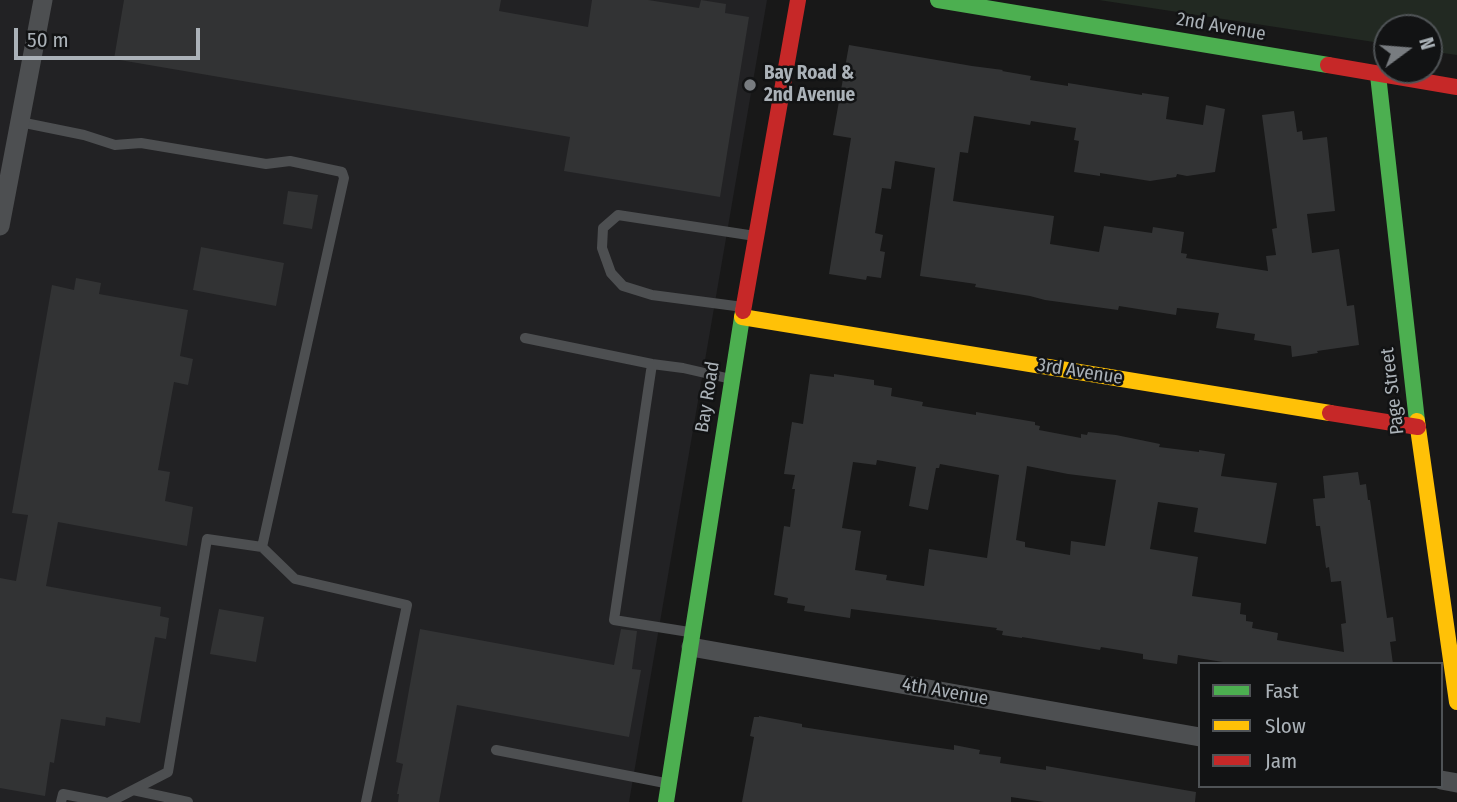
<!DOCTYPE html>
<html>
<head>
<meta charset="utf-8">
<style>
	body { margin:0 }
	#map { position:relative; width:1457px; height:802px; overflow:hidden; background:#181818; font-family:"Fira Sans Condensed",sans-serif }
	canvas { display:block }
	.legend { position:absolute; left:1198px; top:662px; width:245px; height:126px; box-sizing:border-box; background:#121314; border:2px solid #4f5356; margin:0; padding:9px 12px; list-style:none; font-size:21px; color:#abb2b8 }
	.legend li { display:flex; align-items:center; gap:14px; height:35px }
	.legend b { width:35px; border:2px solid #4f5356 }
	.north { position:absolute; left:1373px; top:14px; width:70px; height:70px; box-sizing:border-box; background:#121314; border:2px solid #4f5356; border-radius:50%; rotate:74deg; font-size:19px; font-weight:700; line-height:28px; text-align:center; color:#abb2b8 }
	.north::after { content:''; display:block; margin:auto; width:24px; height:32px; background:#787c80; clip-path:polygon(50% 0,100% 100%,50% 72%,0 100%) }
	.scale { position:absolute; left:14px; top:28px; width:186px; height:32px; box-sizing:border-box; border:4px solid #abb2b8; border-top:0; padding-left:9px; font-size:21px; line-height:24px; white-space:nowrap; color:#abb2b8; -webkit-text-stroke:5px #121314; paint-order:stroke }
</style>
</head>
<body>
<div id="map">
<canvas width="1457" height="802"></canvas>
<ul class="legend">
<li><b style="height:9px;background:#4caf50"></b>Fast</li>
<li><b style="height:9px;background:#ffc107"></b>Slow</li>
<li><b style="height:9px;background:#c62828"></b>Jam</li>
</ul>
<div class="north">N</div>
<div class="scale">50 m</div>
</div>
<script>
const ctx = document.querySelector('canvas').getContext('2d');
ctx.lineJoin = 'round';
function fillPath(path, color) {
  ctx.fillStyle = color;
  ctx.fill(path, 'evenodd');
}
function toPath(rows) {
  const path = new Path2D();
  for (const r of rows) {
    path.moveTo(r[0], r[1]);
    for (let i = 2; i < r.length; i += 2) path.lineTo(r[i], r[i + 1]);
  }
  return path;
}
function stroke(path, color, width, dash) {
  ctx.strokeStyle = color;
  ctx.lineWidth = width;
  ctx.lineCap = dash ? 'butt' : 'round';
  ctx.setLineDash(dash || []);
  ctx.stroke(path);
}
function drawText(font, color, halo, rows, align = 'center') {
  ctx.font = font + ' "Fira Sans Condensed",sans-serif';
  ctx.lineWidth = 5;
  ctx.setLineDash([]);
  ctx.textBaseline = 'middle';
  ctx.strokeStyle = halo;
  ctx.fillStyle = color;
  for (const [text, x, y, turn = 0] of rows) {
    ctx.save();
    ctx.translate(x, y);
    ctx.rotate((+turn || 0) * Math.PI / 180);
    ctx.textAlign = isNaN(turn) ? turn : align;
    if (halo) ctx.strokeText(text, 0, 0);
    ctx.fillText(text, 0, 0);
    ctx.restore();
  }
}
fillPath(toPath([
	[0,0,767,0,629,802,0,802]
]), '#222224');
fillPath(toPath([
	[1099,0,1457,0,1457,55,1429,51,1429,28,1387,28,1387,44]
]), '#222922');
fillPath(toPath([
	[124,0,501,0,499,11,588,27,592,0,648,0,699,8,701,0,726,4,725,13,749,17,720,197,564,171,570,137,114,59],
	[849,45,972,66,1003,70,1002,71,1031,76,1030,80,1068,86,1068,83,1142,95,1142,93,1169,97,1166,119,1203,125,1206,105,1225,109,1215,172,1187,176,1177,174,1176,177,1150,181,1100,173,1100,176,1074,172,1079,141,1074,140,1076,128,1031,121,1030,125,974,116,968,153,960,152,953,201,1054,216,1050,244,1099,252,1104,226,1152,233,1153,227,1184,232,1181,253,1187,254,1186,258,1268,271,1266,256,1276,255,1272,229,1277,228,1262,115,1294,111,1297,132,1302,131,1303,140,1327,137,1335,211,1307,214,1312,253,1339,249,1347,306,1354,305,1359,345,1317,351,1318,353,1292,357,1291,346,1254,340,1255,334,1216,328,1219,313,1177,308,1176,315,1119,306,1118,310,1045,300,1030,296,975,287,976,284,920,276,935,168,895,161,891,189,882,188,875,233,883,235,880,251,885,252,881,278,867,276,866,280,829,274,851,138,833,135],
	[288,191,318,195,312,229,283,224],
	[201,247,284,263,276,306,193,290],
	[76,278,101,283,99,294,188,310,180,356,193,359,188,385,174,382,158,470,170,472,165,501,193,507,187,546,58,522,46,586,161,607,160,616,169,618,166,639,155,637,140,723,106,717,105,726,61,719,54,763,50,762,45,796,0,788,0,578,16,581,28,515,12,513,52,285,74,290],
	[810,374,834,377,834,374,874,380,874,385,892,388,891,396,923,402,922,406,976,415,976,412,1035,422,1035,425,1040,426,1039,430,1081,438,1081,434,1087,435,1088,432,1116,435,1160,444,1159,447,1199,452,1199,450,1225,454,1221,476,1277,483,1266,544,1194,532,1198,508,1158,502,1150,549,1198,557,1192,596,1241,603,1240,614,1246,615,1246,621,1253,622,1252,628,1278,633,1277,640,1344,652,1341,624,1346,623,1341,581,1331,582,1329,567,1326,568,1320,526,1316,526,1313,499,1325,498,1323,476,1358,472,1360,485,1366,484,1368,500,1370,500,1387,618,1393,617,1396,641,1390,642,1393,664,1223,664,1223,662,1178,655,1177,664,1143,659,1143,654,1101,647,1100,650,1022,637,1022,638,1002,635,1003,631,996,630,997,628,851,609,850,618,804,611,805,606,787,603,788,598,774,595,784,526,790,527,795,489,792,489,795,475,784,474,792,422,803,424],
	[877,460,916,467,909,506,928,510,936,468,939,468,940,464,999,475,987,558,929,549,924,586,886,580,887,575,855,570,861,531,842,528,853,462,876,465],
	[1027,466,1068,474,1116,480,1105,546,1071,541,1070,555,1025,547,1025,542,1016,540],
	[219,609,264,617,256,662,210,654],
	[420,629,614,665,621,629,637,631,632,669,641,670,629,737,457,705,439,802,398,802,399,794,397,794,403,764,396,762],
	[759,716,802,724,802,727,899,742,954,750,954,745,980,750,979,754,1001,757,1000,763,1046,770,1046,766,1196,792,1195,802,1044,802,1011,797,1011,802,742,802,754,737,750,736,754,717,759,717]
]), '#323334');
stroke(toPath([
	[20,122,84,135,115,145,141,143,266,164,290,161,342,172,344,178,262,547,207,539,168,772,110,802],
	[743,307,652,295,623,286,611,273,602,248,603,228,618,215,755,236],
	[525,338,652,364,683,368,731,379],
	[652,364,614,620,689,632],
	[262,547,295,579,407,605,366,802],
	[496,750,665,783],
	[133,790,188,802],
	[61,802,63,794,104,802]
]), '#4d4f51', 10);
stroke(toPath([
	[0,226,43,0],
	[691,647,1200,737],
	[1441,780,1457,783]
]), '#4d4f51', 19);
stroke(toPath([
	[938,0,1328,65],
	[1378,75,1417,421],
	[666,802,743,311]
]), '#4caf50', 16);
stroke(toPath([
	[742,317,1330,413],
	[1417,421,1457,702]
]), '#ffc107', 16);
stroke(toPath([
	[1328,65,1457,87],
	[743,311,798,0],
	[1330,413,1418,427]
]), '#c62828', 16);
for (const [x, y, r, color] of [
	[750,85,7,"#787c80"]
]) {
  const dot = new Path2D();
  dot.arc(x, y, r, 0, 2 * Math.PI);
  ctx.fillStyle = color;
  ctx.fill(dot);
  stroke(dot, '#121314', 2.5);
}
drawText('19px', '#abb2b8', '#121314', [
	["2nd Avenue",1221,27,10],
	["3rd Avenue",1080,372,9],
	["Page Street",1393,391,-97],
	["Bay Road",708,397,-81],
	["4th Avenue",945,692,10]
]);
drawText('bold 19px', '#abb2b8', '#121314', [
	["Bay Road &",764,74],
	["2nd Avenue",764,96]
], 'left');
</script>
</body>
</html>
